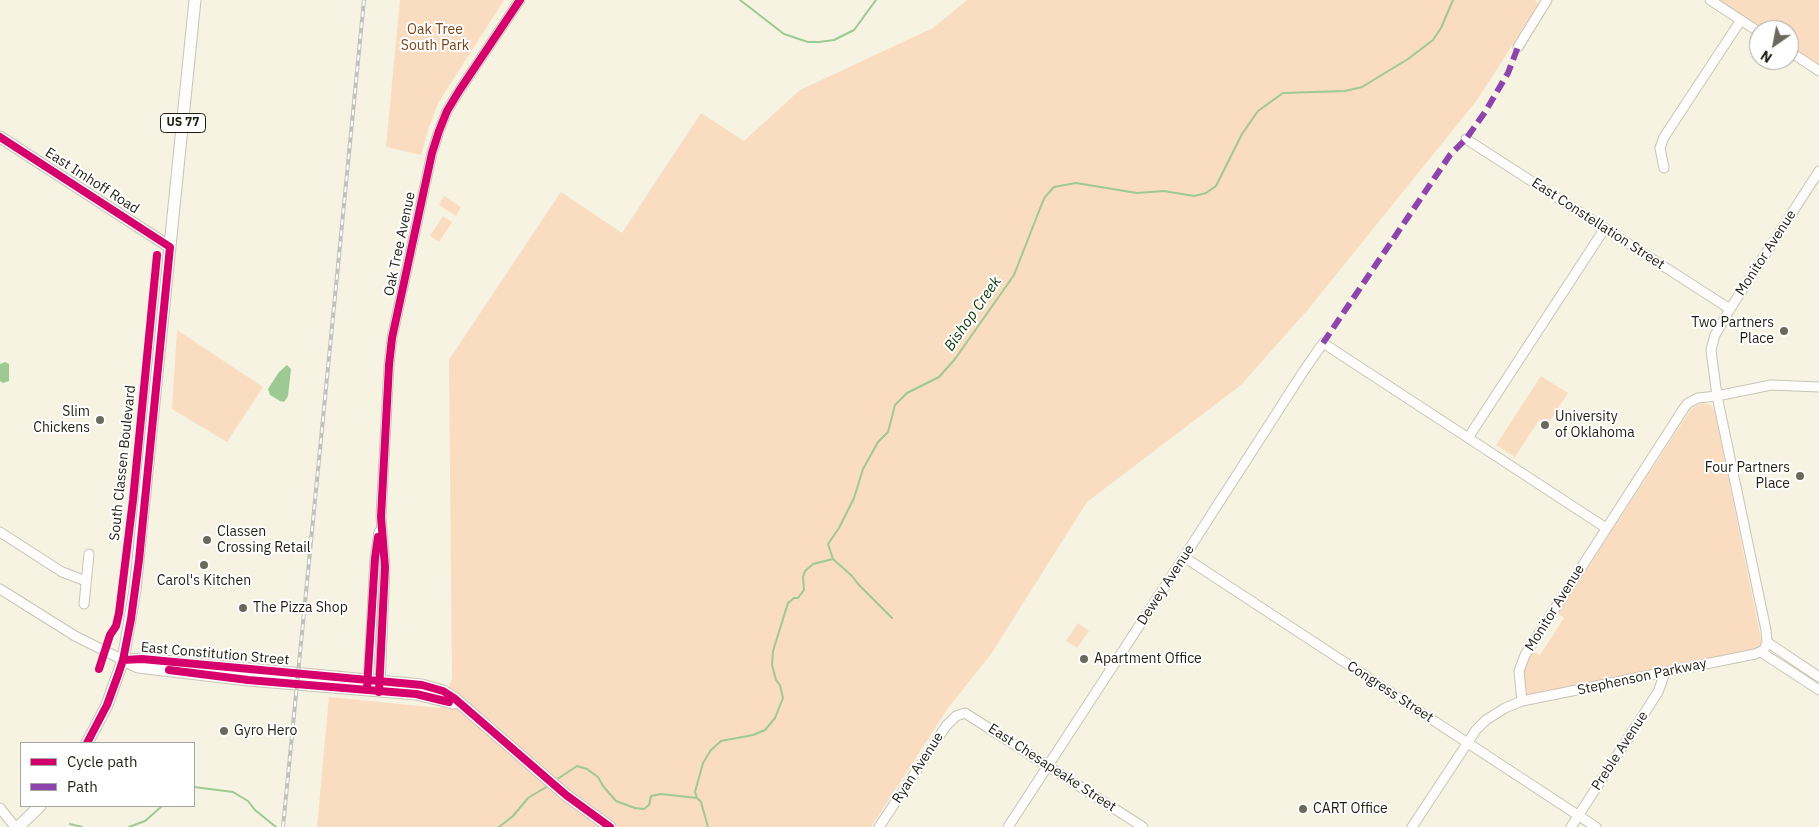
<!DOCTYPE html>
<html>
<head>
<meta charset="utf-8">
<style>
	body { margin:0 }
	#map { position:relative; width:1819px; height:827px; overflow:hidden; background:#f6f3e2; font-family:"IBM Plex Sans",sans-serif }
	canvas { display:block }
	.legend { position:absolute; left:20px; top:742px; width:175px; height:65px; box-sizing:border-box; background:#fff; border:1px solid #a6a5a1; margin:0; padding:6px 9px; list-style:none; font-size:15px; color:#201f13 }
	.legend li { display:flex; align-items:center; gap:10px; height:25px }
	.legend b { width:25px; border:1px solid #a6a5a1 }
	.north { position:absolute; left:1749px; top:20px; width:50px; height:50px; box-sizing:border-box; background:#fff; border:1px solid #a6a5a1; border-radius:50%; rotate:213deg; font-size:14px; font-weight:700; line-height:20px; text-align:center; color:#201f13 }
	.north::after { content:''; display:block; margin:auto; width:18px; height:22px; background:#6b695b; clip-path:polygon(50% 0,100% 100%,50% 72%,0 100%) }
</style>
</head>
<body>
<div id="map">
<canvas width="1819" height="827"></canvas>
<ul class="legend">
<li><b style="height:6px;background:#d6006c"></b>Cycle path</li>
<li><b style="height:6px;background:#8e44ad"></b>Path</li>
</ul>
<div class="north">N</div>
</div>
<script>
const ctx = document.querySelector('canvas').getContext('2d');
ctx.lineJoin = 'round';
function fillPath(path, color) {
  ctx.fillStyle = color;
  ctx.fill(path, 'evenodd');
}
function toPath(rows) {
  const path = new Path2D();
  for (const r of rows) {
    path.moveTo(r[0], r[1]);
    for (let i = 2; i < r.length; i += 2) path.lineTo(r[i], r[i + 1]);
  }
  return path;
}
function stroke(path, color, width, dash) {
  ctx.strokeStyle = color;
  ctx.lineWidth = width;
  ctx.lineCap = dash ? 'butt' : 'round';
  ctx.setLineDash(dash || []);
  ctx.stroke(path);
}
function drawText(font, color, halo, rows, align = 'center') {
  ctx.font = font + ' "IBM Plex Sans",sans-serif';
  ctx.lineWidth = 4;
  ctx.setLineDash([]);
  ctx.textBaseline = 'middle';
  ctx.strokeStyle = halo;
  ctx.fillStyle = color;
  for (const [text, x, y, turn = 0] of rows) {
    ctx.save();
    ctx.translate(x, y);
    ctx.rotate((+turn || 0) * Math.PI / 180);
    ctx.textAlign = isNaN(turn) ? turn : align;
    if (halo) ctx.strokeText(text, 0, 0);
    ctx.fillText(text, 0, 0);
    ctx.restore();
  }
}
fillPath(toPath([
	[400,0,504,0,438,103,429,127,421,155,386,147],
	[967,0,1535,0,1539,4,1477,100,1310,307,1241,385,1087,502,991,654,948,708,871,827,317,827,329,697,440,708,452,679,449,360,561,192,622,233,701,113,744,141,800,90,933,28],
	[1718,0,1819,0,1819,66,1789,46,1789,30,1764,30],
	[444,196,461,207,456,216,439,205],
	[443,216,452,222,439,242,430,236],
	[177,330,263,387,227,442,172,409],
	[1541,376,1568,393,1547,425,1539,420,1515,457,1496,445],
	[1702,403,1711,405,1715,412,1762,644,1756,650,1532,696,1527,695,1525,693,1521,677,1531,650,1540,655,1564,618,1558,613,1691,409],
	[1078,623,1089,631,1077,648,1066,641]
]), '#fadcc0');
fillPath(toPath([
	[5,362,9,364,9,381,3,383,0,381,0,364],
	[287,365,291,369,288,396,284,402,280,401,270,395,268,389,279,372]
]), '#9cca92');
stroke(toPath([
	[740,0,784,34,808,42,819,42,834,40,854,30,876,0],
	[833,559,852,576,858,584,892,618],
	[556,780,577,766,587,769,598,777,603,786,616,801,635,808,644,809,649,805,651,796,661,794,697,798],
	[194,787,233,792,248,801,255,810,276,827],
	[70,824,82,827],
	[129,827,145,821,162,806],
	[499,827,513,816,528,798,548,786],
	[708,827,701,802,697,798,695,792,703,763,711,750,721,741,753,735,765,730,775,718,783,698,780,685,776,680,772,665,773,651,788,603,794,598,798,598,804,590,803,577,805,571,813,564,833,559,828,544,839,528,854,498,863,469,878,442,888,432,895,405,907,393,939,377,955,359,1014,275,1041,206,1045,197,1054,187,1076,183,1137,193,1164,191,1194,196,1206,193,1216,186,1242,134,1258,111,1283,93,1345,91,1362,87,1408,59,1433,40,1441,28,1453,0]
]), '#9cca92', 2);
const minor = toPath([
	[1710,0,1759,32],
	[1518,47,1547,0],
	[1789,51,1819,71],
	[1466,139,1730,309],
	[1664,168,1660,148,1664,137,1741,20],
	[1468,438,1605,228],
	[0,532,62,572,86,581],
	[1184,557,1596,827],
	[0,589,75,636,123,660],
	[84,604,89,554],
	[1767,642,1819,677],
	[1761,652,1819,690],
	[368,686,375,558,379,532],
	[380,686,385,567,381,517,389,365,392,338,432,153,439,131,447,111,459,91,520,0],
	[1522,701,1519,671,1525,655,1684,408,1688,403,1698,398,1717,396,1711,350,1715,335,1730,309,1819,171],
	[0,808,15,827],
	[879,827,946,726,956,716,965,713,1143,827],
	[1008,827,1184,557,1303,372,1323,343,1606,528],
	[1412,827,1476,730,1486,720,1505,708,1522,701,1755,654,1764,650,1767,642,1766,630,1717,396,1771,385,1819,387],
	[1571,827,1658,692,1665,673]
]);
const major = toPath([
	[0,137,170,247],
	[123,660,142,659,368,680,422,685,443,691,454,698,566,795,610,827],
	[125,661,138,667,248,680,416,694,453,703],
	[87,743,107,705,123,660,135,590,195,0],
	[18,827,40,806]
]);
stroke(minor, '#c7c5b8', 11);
stroke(major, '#c7c5b8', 13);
stroke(minor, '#fefdfb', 9);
stroke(major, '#fefdfb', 11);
const rail = toPath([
	[283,827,364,0]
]);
stroke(rail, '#c2c2bd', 4);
stroke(rail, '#fff', 2, [5.5]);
stroke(toPath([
	[1323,343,1450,155,1466,139,1485,112,1508,73,1518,47]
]), '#8e44ad', 6, [12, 6]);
stroke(toPath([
	[0,137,170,247,139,560,131,619,123,660,118,675,107,705,87,743],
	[123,660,142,659,368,680,422,685,443,691,454,698,566,795,610,827],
	[99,669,110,635,116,626,119,613,133,500,157,255],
	[169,670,248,680,416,694,449,702],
	[367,689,375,558,378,537],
	[379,692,385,567,381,517,389,365,392,338,432,153,439,131,447,111,459,91,520,0]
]), '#d6006c', 8);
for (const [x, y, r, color] of [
	[1784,331,5,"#6b695b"],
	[100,420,5,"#6b695b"],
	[1545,425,5,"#6b695b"],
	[1800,476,5,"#6b695b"],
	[207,540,5,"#6b695b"],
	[204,565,5,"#6b695b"],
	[243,608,5,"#6b695b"],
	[1084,659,5,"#6b695b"],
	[224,731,5,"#6b695b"],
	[1303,809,5,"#6b695b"]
]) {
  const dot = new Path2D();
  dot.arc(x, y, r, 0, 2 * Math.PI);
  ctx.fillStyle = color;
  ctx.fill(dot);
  stroke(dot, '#fff', 2);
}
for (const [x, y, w] of [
	[183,123,45]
]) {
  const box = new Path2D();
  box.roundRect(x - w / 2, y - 9.5, w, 19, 4);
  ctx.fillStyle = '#fff';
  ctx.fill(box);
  stroke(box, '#201f13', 1);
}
drawText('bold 12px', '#201f13', null, [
	["US 77",183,123]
]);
drawText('14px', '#794518', '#fff', [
	["Oak Tree",435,30],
	["South Park",435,46]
]);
drawText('14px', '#201f13', '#fff', [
	["East Imhoff Road",92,181,33],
	["East Constellation Street",1598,224,33],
	["Oak Tree Avenue",400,244,-78],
	["Monitor Avenue",1766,253,-57],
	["South Classen Boulevard",123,463,-84],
	["Dewey Avenue",1166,585,-57],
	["Monitor Avenue",1555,608,-58],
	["East Constitution Street",215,654,5],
	["Stephenson Parkway",1642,677,-12],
	["Congress Street",1390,692,33],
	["Preble Avenue",1620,751,-57],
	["Ryan Avenue",918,768,-57],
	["East Chesapeake Street",1052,768,33]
]);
drawText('14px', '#201f13', '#fff', [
	["Two Partners",1774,323,"right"],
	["Place",1774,339,"right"],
	["Slim",90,412,"right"],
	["Chickens",90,428,"right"],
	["University",1555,417],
	["of Oklahoma",1555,433],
	["Four Partners",1790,468,"right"],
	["Place",1790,484,"right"],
	["Classen",217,532],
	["Crossing Retail",217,548],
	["Carol's Kitchen",204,581,"center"],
	["The Pizza Shop",253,608],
	["Apartment Office",1094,659],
	["Gyro Hero",234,731],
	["CART Office",1313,809]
], 'left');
drawText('italic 15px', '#073604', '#fff', [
	["Bishop Creek",973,314,-55]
]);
</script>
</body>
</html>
